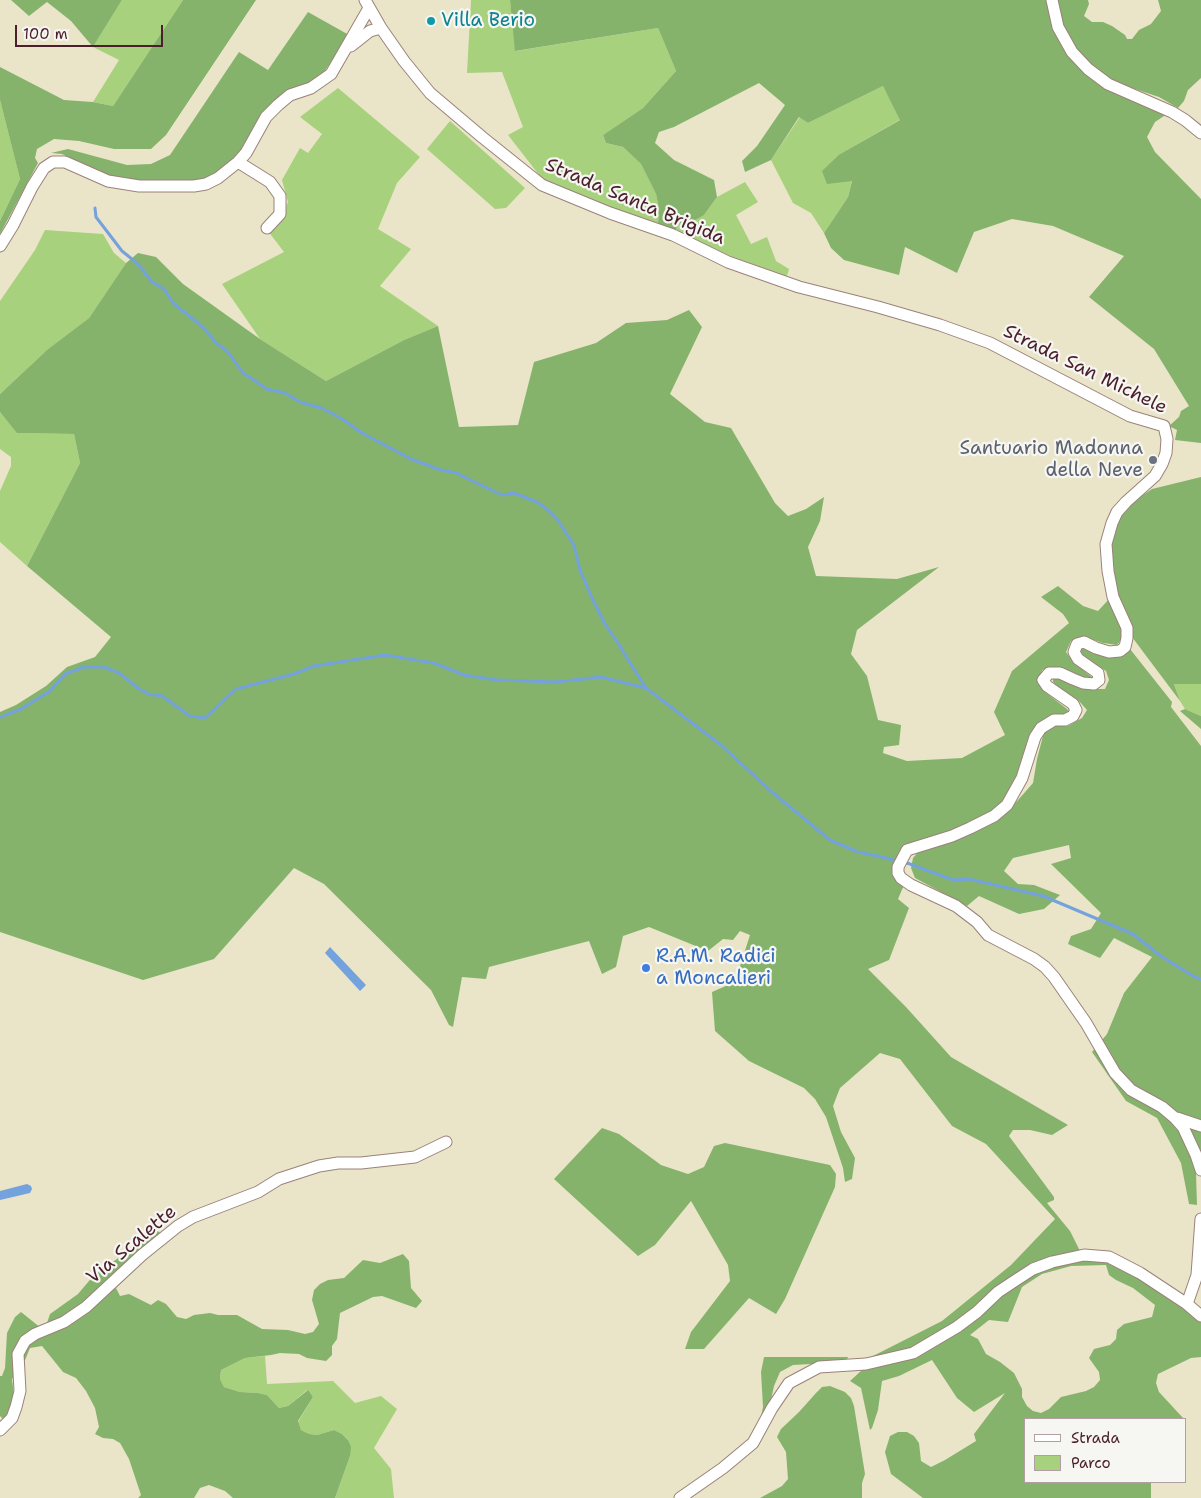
<!DOCTYPE html>
<html>
<head>
<meta charset="utf-8">
<style>
	body { margin:0 }
	#map { position:relative; width:1201px; height:1498px; overflow:hidden; background:#eae5c9; font-family:"Shantell Sans",sans-serif }
	canvas { display:block }
	.legend { position:absolute; left:1024px; top:1418px; width:162px; height:65px; box-sizing:border-box; background:#f6f6f2; border:1px solid #b1a0a2; margin:0; padding:6px 9px; list-style:none; font-size:15px; color:#4a1f2b }
	.legend li { display:flex; align-items:center; gap:10px; height:25px }
	.legend b { width:25px; border:1px solid #b1a0a2 }
	.scale { position:absolute; left:15px; top:25px; width:148px; height:22px; box-sizing:border-box; border:2px solid #4a1f2b; border-top:0; padding-left:6px; font-size:15px; line-height:18px; white-space:nowrap; color:#4a1f2b; -webkit-text-stroke:4px #f6f6f2; paint-order:stroke }
</style>
</head>
<body>
<div id="map">
<canvas width="1201" height="1498"></canvas>
<ul class="legend">
<li><b style="height:6px;background:#fff"></b>Strada</li>
<li><b style="height:14px;background:#a7d17c"></b>Parco</li>
</ul>
<div class="scale">100 m</div>
</div>
<script>
const ctx = document.querySelector('canvas').getContext('2d');
ctx.lineJoin = 'round';
function fillPath(path, color) {
  ctx.fillStyle = color;
  ctx.fill(path, 'evenodd');
}
function toPath(rows) {
  const path = new Path2D();
  for (const r of rows) {
    path.moveTo(r[0], r[1]);
    for (let i = 2; i < r.length; i += 2) path.lineTo(r[i], r[i + 1]);
  }
  return path;
}
function stroke(path, color, width, dash) {
  ctx.strokeStyle = color;
  ctx.lineWidth = width;
  ctx.lineCap = dash ? 'butt' : 'round';
  ctx.setLineDash(dash || []);
  ctx.stroke(path);
}
function drawText(font, color, halo, rows, align = 'center') {
  ctx.font = font + ' "Shantell Sans",sans-serif';
  ctx.lineWidth = 4.5;
  ctx.setLineDash([]);
  ctx.textBaseline = 'middle';
  ctx.strokeStyle = halo;
  ctx.fillStyle = color;
  for (const [text, x, y, turn = 0] of rows) {
    ctx.save();
    ctx.translate(x, y);
    ctx.rotate((+turn || 0) * Math.PI / 180);
    ctx.textAlign = isNaN(turn) ? turn : align;
    if (halo) ctx.strokeText(text, 0, 0);
    ctx.fillText(text, 0, 0);
    ctx.restore();
  }
}
fillPath(toPath([
	[122,0,183,0,113,106,93,102,119,60,93,47],
	[471,0,510,0,516,51,658,28,676,71,643,108,603,135,606,143,623,147,641,164,656,194,659,209,658,225,612,210,543,180,508,135,523,127,502,72,467,73],
	[883,86,901,119,840,154,852,180,848,197,824,233,811,213,793,203,771,160,800,117,808,123],
	[338,88,420,157,397,183,378,229,411,249,380,286,438,326,404,340,326,381,260,339,222,284,284,252,268,231,279,223,288,202,282,180,300,148,308,153,322,134,300,117],
	[0,100,20,179,0,221],
	[450,121,525,188,506,208,495,209,427,149],
	[745,182,758,202,736,215,751,244,767,237,776,261,789,269,787,276,728,255,676,231,678,222,704,215,717,197],
	[45,230,103,234,114,253,126,263,89,318,48,349,0,394,0,301,35,250],
	[0,412,18,433,74,434,80,463,27,566,0,542,0,491,11,466,11,457,0,449],
	[1174,684,1201,684,1201,716,1185,709,1180,701],
	[265,1356,267,1384,333,1381,355,1403,381,1396,397,1409,374,1448,391,1469,394,1498,335,1498,350,1456,348,1440,342,1434,334,1430,317,1435,309,1434,301,1430,298,1422,313,1397,307,1390,288,1406,279,1408,267,1395,258,1393,240,1392,224,1387,220,1379,221,1370,245,1358]
]), '#a7d17c');
fillPath(toPath([
	[11,0,122,0,93,47,71,21,47,2,29,16],
	[183,0,256,0,166,135,151,149,114,149,79,141,54,139,37,149,35,158,38,163,0,234,0,221,20,179,0,100,0,67,64,100,93,102,113,106],
	[510,0,1048,0,1069,54,1167,114,1155,122,1147,137,1155,152,1201,199,1201,443,1175,440,1177,430,1169,426,1179,417,1181,411,1189,406,1154,349,1089,297,1124,256,1053,226,1012,219,974,232,957,273,905,247,899,275,844,260,831,248,824,233,848,197,852,181,827,184,822,171,840,154,900,120,883,86,808,123,799,117,771,160,745,172,742,161,757,146,785,105,759,83,674,127,659,132,655,143,674,160,714,180,717,197,704,215,686,225,678,222,676,231,658,225,659,209,656,194,641,164,623,147,606,143,603,135,643,108,676,71,658,28,515,51],
	[1056,0,1088,0,1089,4,1084,16,1092,22,1103,22,1112,26,1125,35,1127,39,1132,39,1139,30,1151,24,1161,11,1158,0,1201,0,1201,78,1188,90,1184,101,1178,108,1159,97,1120,84,1090,67,1073,48,1061,25],
	[308,12,349,35,324,72,310,83,285,92,259,117,244,146,233,160,215,175,197,181,139,180,109,177,62,154,51,153,68,149,127,165,151,164,170,155,239,52,268,70],
	[138,253,156,257,183,284,260,339,326,381,404,340,438,326,459,427,518,425,534,362,596,343,626,323,667,320,689,310,702,327,670,394,705,422,731,428,775,503,788,516,806,509,824,497,820,521,808,547,816,576,897,579,939,567,857,630,851,654,867,676,878,720,901,725,899,745,884,747,883,753,907,761,962,758,1005,735,994,712,1012,671,1069,623,1063,614,1041,597,1058,586,1083,606,1098,611,1110,598,1123,627,1123,637,1117,645,1103,643,1084,637,1071,641,1066,652,1073,662,1093,678,1091,680,1075,676,1058,667,1042,670,1039,683,1045,692,1067,709,1070,713,1053,717,1003,802,991,814,915,845,902,868,909,882,904,885,898,899,909,908,889,960,868,969,906,1007,951,1057,1068,1125,1052,1135,1030,1130,1013,1130,1009,1136,1054,1197,1054,1200,1047,1203,1070,1231,1080,1251,1030,1265,1001,1283,975,1307,944,1330,912,1348,871,1357,942,1321,1011,1265,1055,1219,986,1144,952,1126,900,1059,880,1053,840,1088,833,1106,841,1132,855,1158,852,1179,845,1182,843,1168,826,1117,815,1099,804,1088,749,1061,715,1031,712,992,735,982,750,935,740,931,733,940,723,939,708,951,649,927,623,936,616,967,602,974,589,941,489,967,486,979,462,977,453,1027,449,1025,431,990,324,884,294,868,214,959,143,980,0,932,0,712,16,705,46,686,67,667,95,657,111,637,27,566,80,463,74,434,17,433,0,412,0,394,48,349,89,318,126,263],
	[1201,477,1201,684,1174,684,1180,701,1132,637,1117,597,1110,546,1121,515,1134,501,1152,489],
	[1081,647,1121,655,1130,649,1172,702,1171,707,1201,746,1201,1158,1192,1161,1196,1173,1197,1205,1189,1204,1181,1163,1157,1118,1126,1101,1092,1052,1107,1034,1124,993,1152,957,1114,938,1100,958,1068,944,1071,936,1091,929,1101,913,1051,864,1071,858,1069,845,1013,858,1004,871,1018,884,1034,885,1060,895,1044,909,1019,914,979,896,967,906,915,878,911,868,913,858,919,851,953,840,991,824,1011,808,1033,783,1037,759,1044,732,1057,725,1068,726,1082,718,1087,710,1078,700,1064,693,1053,682,1053,678,1060,678,1066,682,1095,689,1105,689,1109,680,1106,671,1092,663,1080,652],
	[1185,709,1201,716,1201,729,1180,711],
	[602,1128,619,1134,661,1165,688,1174,704,1167,714,1146,725,1143,830,1165,836,1174,835,1187,785,1299,776,1314,749,1298,704,1349,685,1349,691,1332,730,1281,728,1265,691,1201,655,1245,638,1256,554,1179],
	[157,1231,165,1235,163,1243,116,1288,120,1296,129,1294,151,1305,158,1300,166,1304,177,1317,186,1319,194,1315,210,1313,218,1315,237,1315,262,1329,288,1330,305,1334,313,1332,319,1324,312,1300,314,1290,320,1284,328,1280,344,1278,363,1260,380,1263,403,1254,409,1261,411,1288,422,1301,416,1308,382,1296,373,1297,340,1313,337,1339,332,1346,332,1355,326,1361,307,1358,299,1354,280,1353,271,1355,245,1358,221,1370,220,1379,224,1387,240,1392,258,1393,267,1395,279,1408,288,1406,308,1390,313,1397,298,1421,301,1430,309,1434,317,1435,334,1430,342,1434,348,1440,351,1447,350,1456,335,1498,233,1498,225,1491,209,1485,200,1488,194,1498,138,1498,141,1495,129,1459,120,1443,113,1439,103,1438,95,1434,99,1427,95,1408,86,1391,76,1378,63,1372,42,1346,30,1348,23,1365,12,1379,14,1396,10,1414,3,1419,0,1416,0,1376,2,1376,5,1368,7,1333,15,1317,21,1312,41,1328,47,1323,50,1314,78,1294,94,1275],
	[1084,1259,1110,1261,1169,1294,1201,1319,1201,1357,1191,1358,1158,1374,1156,1383,1159,1392,1184,1419,1025,1419,1025,1482,1151,1482,1151,1498,923,1498,891,1474,885,1452,890,1436,898,1432,907,1432,914,1436,919,1443,921,1461,931,1467,945,1460,976,1441,974,1434,1005,1393,974,1412,957,1398,932,1360,899,1376,882,1381,878,1410,872,1428,870,1430,861,1388,850,1381,862,1370,915,1356,1033,1272],
	[1106,1265,1109,1275,1116,1280,1133,1288,1155,1305,1152,1317,1124,1324,1117,1330,1116,1339,1110,1345,1094,1349,1089,1358,1099,1372,1100,1380,1094,1387,1086,1391,1061,1397,1049,1409,1041,1413,1033,1411,1027,1406,1022,1397,1022,1389,1014,1373,1000,1362,986,1354,978,1339,970,1335,989,1320,1008,1322,1022,1287,1042,1274,1071,1266],
	[764,1357,848,1357,846,1362,793,1365,780,1372,774,1386,769,1409,761,1417,763,1407,761,1372],
	[830,1386,845,1392,851,1398,854,1406,865,1474,862,1483,862,1498,760,1498,782,1486,788,1479,786,1452,777,1437,781,1429,799,1412,816,1393,822,1387]
]), '#85b36c');
fillPath(toPath([
	[330,947,366,985,360,991,325,953],
	[27,1184,31,1186,32,1189,30,1193,0,1200,0,1191]
]), '#74a2dd');
stroke(toPath([
	[95,208,96,217,122,251,138,264,152,282,164,289,174,304,203,327,216,343,228,352,243,373,267,389,285,393,300,402,324,409,342,419,362,433,411,459,441,470,457,473,464,477,502,495,514,493,537,502,548,510,557,519,574,545,580,570,592,598,605,624,622,649],
	[622,650,646,688,721,745,773,793,830,840,858,852,878,856,897,861],
	[0,717,21,709,50,691,65,674,84,667,104,667,119,673,138,688,148,694,162,696,190,716,205,718,236,689,294,674,314,666,385,655,434,663,464,675,498,680,555,682,601,677,646,688],
	[903,862,910,864,953,880,969,879,1043,896,1133,934,1162,957,1195,977,1201,979]
]), '#74a2dd', 3);
const minor = toPath([
	[365,0,381,28,404,61,430,93,482,137,542,185,610,213,673,235,728,262,799,287,878,307,940,325,990,343,1130,416,1164,426,1167,439,1166,453,1162,464,1155,476,1126,502,1117,512,1112,523,1106,544,1108,571,1113,597,1127,628,1127,638,1125,647,1120,651,1109,652,1096,648,1084,642,1077,644,1074,652,1078,659,1098,673,1099,680,1094,684,1083,683,1073,679,1060,673,1049,673,1043,680,1047,686,1073,704,1076,710,1073,716,1065,720,1054,720,1041,728,1035,737,1022,778,1007,805,994,816,970,828,952,836,907,850,898,867,898,873,901,878,911,885,956,906,977,922,988,935,1034,959,1045,967,1054,977,1086,1023,1115,1073,1131,1090,1162,1107,1175,1118,1183,1127,1196,1155,1201,1170],
	[1052,0,1058,27,1072,52,1088,69,1108,84,1172,112,1185,120,1201,133],
	[351,46,370,31,381,28],
	[238,162,270,182,280,196,280,214,267,228],
	[0,246,13,225,32,187,44,168,53,162,65,162,108,181,139,186,194,186,206,184,218,178,238,162,246,153,266,117,278,105,290,95,311,88,331,74,369,8],
	[1177,1118,1201,1126],
	[1187,1304,1197,1275,1201,1219],
	[0,1430,12,1418,16,1407,20,1391,18,1354,25,1341,35,1334,64,1322,86,1307,142,1255,178,1226,193,1217,258,1192,279,1179,319,1166,338,1163,361,1163,415,1157,446,1142],
	[680,1498,723,1468,753,1443,772,1408,789,1383,819,1367,866,1364,913,1353,957,1327,977,1312,998,1292,1013,1282,1033,1269,1052,1262,1084,1255,1109,1257,1140,1273,1187,1304,1201,1316]
]);
stroke(minor, '#9a827a', 13);
stroke(minor, '#fff', 11);
for (const [x, y, r, color] of [
	[431,21,5,"#0f9aa8"],
	[1153,460,5,"#6b7280"],
	[646,968,5,"#3f7fe0"]
]) {
  const dot = new Path2D();
  dot.arc(x, y, r, 0, 2 * Math.PI);
  ctx.fillStyle = color;
  ctx.fill(dot);
  stroke(dot, '#f6f6f2', 2);
}
drawText('19px', '#0d838f', '#f6f6f2', [
	["Villa Berio",441,21]
], 'left');
drawText('19px', '#4a1f2b', '#f6f6f2', [
	["Strada Santa Brigida",635,202,23],
	["Strada San Michele",1085,370,26],
	["Via Scalette",132,1245,-40]
]);
drawText('19px', '#5b616d', '#f6f6f2', [
	["Santuario Madonna",1143,449],
	["della Neve",1143,471]
], 'right');
drawText('19px', '#366cbe', '#f6f6f2', [
	["R.A.M. Radici",656,957],
	["a Moncalieri",656,979]
], 'left');
</script>
</body>
</html>
